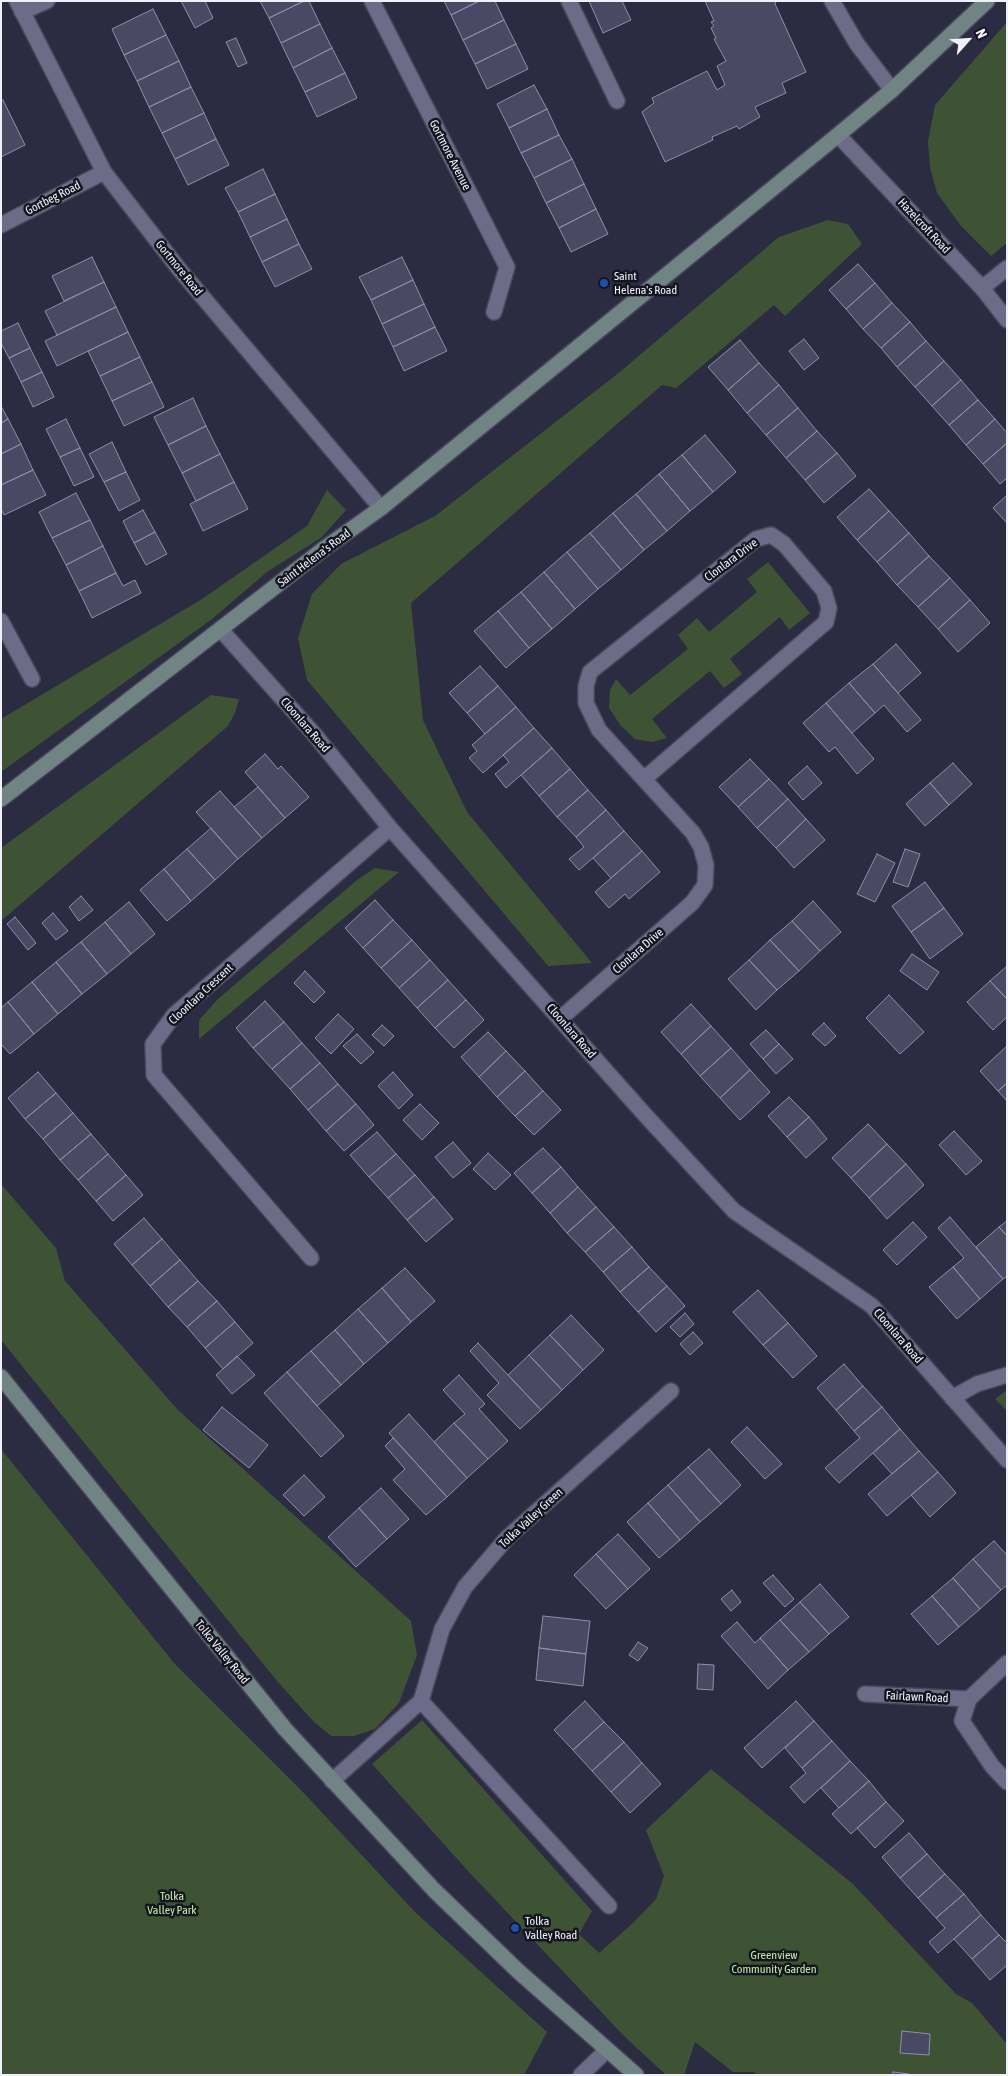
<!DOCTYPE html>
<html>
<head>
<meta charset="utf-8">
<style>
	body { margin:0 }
	#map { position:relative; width:1008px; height:2076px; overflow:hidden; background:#2b2b42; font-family:"Asap Condensed",sans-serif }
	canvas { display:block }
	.frame { position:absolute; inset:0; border:2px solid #f1f1fe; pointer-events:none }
	.north { position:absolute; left:943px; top:15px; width:50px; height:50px; -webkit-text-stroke:4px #15151f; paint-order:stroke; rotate:64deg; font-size:14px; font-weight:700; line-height:20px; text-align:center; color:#f1f1fe }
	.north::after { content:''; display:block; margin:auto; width:18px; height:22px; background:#f1f1fe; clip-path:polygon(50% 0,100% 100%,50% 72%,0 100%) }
</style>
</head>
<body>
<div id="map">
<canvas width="1008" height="2076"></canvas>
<div class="frame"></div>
<div class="north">N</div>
</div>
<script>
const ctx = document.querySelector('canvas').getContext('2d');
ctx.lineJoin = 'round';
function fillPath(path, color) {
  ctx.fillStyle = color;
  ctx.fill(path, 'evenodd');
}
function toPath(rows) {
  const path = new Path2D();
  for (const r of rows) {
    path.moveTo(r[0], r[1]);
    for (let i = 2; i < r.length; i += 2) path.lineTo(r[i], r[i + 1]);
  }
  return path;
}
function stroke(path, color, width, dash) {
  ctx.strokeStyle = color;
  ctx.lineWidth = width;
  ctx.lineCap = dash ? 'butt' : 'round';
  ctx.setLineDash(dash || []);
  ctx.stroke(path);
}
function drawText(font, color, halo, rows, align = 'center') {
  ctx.font = font + ' "Asap Condensed",sans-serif';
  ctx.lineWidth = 5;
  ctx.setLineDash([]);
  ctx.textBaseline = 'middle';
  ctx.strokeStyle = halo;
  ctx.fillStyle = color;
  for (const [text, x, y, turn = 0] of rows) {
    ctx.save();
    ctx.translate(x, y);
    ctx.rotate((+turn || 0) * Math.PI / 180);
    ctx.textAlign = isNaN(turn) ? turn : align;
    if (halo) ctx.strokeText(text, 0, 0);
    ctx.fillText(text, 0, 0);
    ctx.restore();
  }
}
fillPath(toPath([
	[1007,22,1007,243,991,256,961,226,937,193,930,168,928,141,935,105],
	[828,220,848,224,862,244,785,316,774,305,676,388,662,385,411,603,423,720,467,812,592,963,548,966,307,680,298,638,312,594,341,564,435,516,621,371,779,237],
	[327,490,346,510,322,537,267,572,212,619,1,772,1,719,202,599,307,526],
	[768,562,810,613,789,630,780,617,730,659,742,674,724,688,710,671,652,719,667,738,652,742,635,739,621,726,609,708,610,690,616,679,630,695,688,649,678,635,697,618,709,632,757,592,747,579],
	[211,695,239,699,235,713,228,726,1,921,1,848],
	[375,868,399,872,199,1039,199,1020,218,999,357,880],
	[1,1184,56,1248,65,1281,178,1410,411,1621,417,1655,399,1703,375,1729,354,1736,331,1736,313,1721,277,1681,1,1340],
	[1007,1390,1007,1411,995,1399],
	[1,1449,174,1663,300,1789,415,1912,547,2032,524,2075,1,2075],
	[422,1720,592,1911,579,1934,599,1953,632,1924,656,1899,664,1876,646,1830,711,1769,853,1884,956,1994,972,2003,1007,2044,1007,2075,757,2075,754,2072,733,2072,695,2042,684,2075,666,2075,624,2036,468,1871,372,1764]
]), '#3e5333');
const building = toPath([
	[181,1,205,1,213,18,195,28,181,1],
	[260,1,304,1,269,18,260,1],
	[304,1,309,1,320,24,281,43,269,18,304,1],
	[444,1,479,1,451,15,444,1],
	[479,1,495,1,504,20,463,40,451,15,479,1],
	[589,1,622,1,631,20,603,33,589,1],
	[705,1,776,1,775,4,806,72,782,83,786,93,755,107,760,117,739,129,737,126,712,137,713,140,665,162,642,112,654,103,652,98,707,71,717,90,725,85,717,66,726,61,714,39,716,38,711,28,714,26,711,22,714,21,705,1],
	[153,9,166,35,124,55,112,29,153,9],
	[504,20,516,44,475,64,463,40,504,20],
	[320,24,332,48,293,68,281,43,320,24],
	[166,35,179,61,137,81,124,55,166,35],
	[236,38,247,63,238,67,226,42,236,38],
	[516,44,528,69,487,89,475,64,516,44],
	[332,48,345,73,305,92,293,68,332,48],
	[179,61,191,87,149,107,137,81,179,61],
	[345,73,357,98,317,117,305,92,345,73],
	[534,85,547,109,509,128,497,104,534,85],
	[191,87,204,113,162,133,149,107,191,87],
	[3,100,25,145,1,157,1,101,3,100],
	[547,109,559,135,521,153,509,128,547,109],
	[204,113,216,139,175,159,162,133,204,113],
	[559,135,572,159,534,178,521,153,559,135],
	[216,139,229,165,188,185,175,159,216,139],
	[572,159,584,184,546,203,534,178,572,159],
	[263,169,275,194,238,212,225,188,263,169],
	[584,184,596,209,559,228,546,203,584,184],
	[275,194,287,219,250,237,238,212,275,194],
	[596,209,608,234,571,252,559,228,596,209],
	[287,219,299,244,262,262,250,237,287,219],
	[299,244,312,269,275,287,262,262,299,244],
	[92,257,104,282,64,301,52,276,92,257],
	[402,257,413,280,371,300,359,277,402,257],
	[858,264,875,283,846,309,829,290,858,264],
	[413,280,424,304,382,324,371,300,413,280],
	[104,282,116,307,57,335,45,311,104,282],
	[875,283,892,303,863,329,846,309,875,283],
	[892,303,910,322,881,348,863,329,892,303],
	[424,304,435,327,393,347,382,324,424,304],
	[116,307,128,332,57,366,45,341,116,307],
	[910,322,926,341,897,367,881,348,910,322],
	[18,323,30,348,9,358,1,343,1,331,18,323],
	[435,327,447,351,404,371,393,347,435,327],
	[128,332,140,357,100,376,88,351,128,332],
	[804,339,819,358,804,370,789,351,804,339],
	[740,340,759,363,728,390,708,367,740,340],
	[926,341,944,361,915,387,897,367,926,341],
	[30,348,42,372,21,382,9,358,30,348],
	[140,357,152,382,112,401,100,376,140,357],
	[944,361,961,380,932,406,915,387,944,361],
	[759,363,779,385,747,413,728,390,759,363],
	[42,372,54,397,33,407,21,382,42,372],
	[961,380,978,400,949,425,932,406,961,380],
	[152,382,164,407,124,426,112,401,152,382],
	[779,385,798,408,766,435,747,413,779,385],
	[193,398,206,426,168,445,154,417,193,398],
	[978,400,995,419,966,445,949,425,978,400],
	[1,406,8,419,1,423,1,406],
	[798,408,817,431,786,458,766,435,798,408],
	[8,419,21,444,1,454,1,423,8,419],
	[66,419,80,448,60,457,46,429,66,419],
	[995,419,1007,433,1007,443,983,464,966,445,995,419],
	[206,426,220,454,182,473,168,445,206,426],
	[817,431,837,453,805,480,786,458,817,431],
	[705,435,736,472,713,492,682,455,705,435],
	[112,442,126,472,104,482,89,454,112,442],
	[1007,443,1007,478,1000,484,983,464,1007,443],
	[21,444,33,470,1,485,1,454,21,444],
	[80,448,94,477,74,486,60,457,80,448],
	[837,453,856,476,824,503,805,480,837,453],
	[220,454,234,482,196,501,182,473,220,454],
	[682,455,713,492,690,511,659,474,682,455],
	[33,470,46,495,4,515,1,509,1,485,33,470],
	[126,472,140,500,119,511,104,482,126,472],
	[659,474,690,511,667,531,636,494,659,474],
	[234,482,248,509,203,531,190,504,234,482],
	[869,489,889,511,857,540,837,517,869,489],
	[76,493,90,520,52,538,39,512,76,493],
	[636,494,667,531,644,550,613,513,636,494],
	[1007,495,1007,523,993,508,1007,495],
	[143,510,155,532,134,543,123,521,143,510],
	[889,511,909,533,877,562,857,540,889,511],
	[613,513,644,550,621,570,590,533,613,513],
	[90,520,103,546,66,565,52,538,90,520],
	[155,532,167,554,146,565,134,543,155,532],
	[590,533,621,570,598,589,567,552,590,533],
	[909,533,929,556,897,585,877,562,909,533],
	[103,546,116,573,79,591,66,565,103,546],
	[567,552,598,589,575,609,544,572,567,552],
	[929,556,950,578,918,607,897,585,929,556],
	[544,572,575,609,552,629,521,592,544,572],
	[116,573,123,586,135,580,141,593,92,618,79,591,116,573],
	[950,578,970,600,938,629,918,607,950,578],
	[521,592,552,629,529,648,498,611,521,592],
	[970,600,990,623,958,652,938,629,970,600],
	[498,611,529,648,506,668,474,631,498,611],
	[896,644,921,673,898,693,873,664,896,644],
	[873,664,921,720,907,732,884,705,875,713,849,683,873,664],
	[480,666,498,686,467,713,449,693,480,666],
	[849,683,875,713,852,733,826,703,849,683],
	[498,686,516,707,485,734,467,713,498,686],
	[826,703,874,759,857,774,835,747,829,752,803,723,826,703],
	[516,707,534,728,483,773,469,758,477,751,472,745,516,707],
	[534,728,552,748,506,788,495,774,509,762,503,755,534,728],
	[552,748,570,769,539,796,521,775,552,748],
	[265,754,278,769,281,766,309,797,285,818,245,772,265,754],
	[750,759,769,779,738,807,719,787,750,759],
	[953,763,972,784,949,805,930,783,953,763],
	[807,766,822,783,803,800,788,783,807,766],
	[570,769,588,790,557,817,539,796,570,769],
	[769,779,788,799,757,828,738,807,769,779],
	[930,783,949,805,925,826,906,804,930,783],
	[258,787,285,818,262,838,234,807,258,787],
	[588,790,606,810,576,837,557,817,588,790],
	[220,791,262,838,238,859,196,812,220,791],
	[788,799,806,819,776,848,757,828,788,799],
	[606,810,624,831,579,870,569,859,584,847,576,837,606,810],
	[806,819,825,840,794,868,776,848,806,819],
	[211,828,238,859,215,880,187,849,211,828],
	[624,831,642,851,611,878,593,858,624,831],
	[187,849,215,880,191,901,164,869,187,849],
	[905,849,920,854,908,887,893,882,905,849],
	[642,851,660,872,629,899,625,894,609,908,595,892,642,851],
	[877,854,895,863,875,902,857,894,877,854],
	[164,869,191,901,167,921,140,890,164,869],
	[925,882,944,908,911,932,892,906,925,882],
	[81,896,93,910,79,921,69,907,81,896],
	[375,900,393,920,363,948,345,928,375,900],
	[813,901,841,932,820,951,792,921,813,901],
	[129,902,155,934,131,954,105,922,129,902],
	[944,908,963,934,930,959,911,932,944,908],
	[53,913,68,931,56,940,42,923,53,913],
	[15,917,36,943,28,950,7,924,15,917],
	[393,920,412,940,381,968,363,948,393,920],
	[792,921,820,951,799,971,770,940,792,921],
	[105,922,131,954,107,974,81,942,105,922],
	[412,940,430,960,399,988,381,968,412,940],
	[770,940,799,971,777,990,749,960,770,940],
	[81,942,107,974,82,994,56,962,81,942],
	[912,954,939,972,927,990,900,971,912,954],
	[430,960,448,980,417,1008,399,988,430,960],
	[749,960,777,990,756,1010,728,979,749,960],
	[56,962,82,994,58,1014,32,982,56,962],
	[1007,966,1007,999,990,981,1007,966],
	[305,971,325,992,314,1003,294,983,305,971],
	[448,980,466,1000,435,1028,417,1008,448,980],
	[990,981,1007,999,1007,1017,993,1030,967,1002,990,981],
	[32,982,58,1014,34,1034,8,1002,32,982],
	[889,995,924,1032,900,1054,866,1018,889,995],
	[466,1000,484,1020,454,1048,435,1028,466,1000],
	[265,1001,284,1022,253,1048,236,1028,265,1001],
	[8,1002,34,1034,10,1054,1,1044,1,1008,8,1002],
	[691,1004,711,1026,681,1054,661,1032,691,1004],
	[338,1014,354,1029,331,1054,315,1038,338,1014],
	[284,1022,302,1043,272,1069,253,1048,284,1022],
	[824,1023,836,1036,825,1046,812,1034,824,1023],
	[382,1025,394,1036,384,1046,372,1035,382,1025],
	[711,1026,731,1048,700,1076,681,1054,711,1026],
	[766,1030,779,1044,763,1059,750,1044,766,1030],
	[488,1032,506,1051,479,1077,461,1057,488,1032],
	[357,1034,374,1052,361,1064,343,1046,357,1034],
	[302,1043,320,1063,290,1089,272,1069,302,1043],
	[779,1044,793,1059,776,1074,763,1059,779,1044],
	[1007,1046,1007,1083,998,1091,980,1071,1007,1046],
	[731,1048,750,1070,720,1098,700,1076,731,1048],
	[506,1051,525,1071,497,1097,479,1077,506,1051],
	[320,1063,338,1084,308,1110,290,1089,320,1063],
	[750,1070,770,1092,740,1120,720,1098,750,1070],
	[525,1071,543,1091,515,1116,497,1097,525,1071],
	[38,1072,56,1093,25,1119,8,1098,38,1072],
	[393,1072,413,1095,399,1109,378,1086,393,1072],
	[1007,1083,1007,1101,998,1091,1007,1083],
	[338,1084,356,1104,326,1131,308,1110,338,1084],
	[543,1091,561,1110,534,1135,515,1116,543,1091],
	[56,1093,73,1113,43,1139,25,1119,56,1093],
	[789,1097,809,1117,787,1137,768,1116,789,1097],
	[356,1104,374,1125,344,1151,326,1131,356,1104],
	[420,1104,439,1123,422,1140,403,1120,420,1104],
	[73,1113,91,1134,60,1160,43,1139,73,1113],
	[809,1117,827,1139,806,1158,787,1137,809,1117],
	[868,1124,887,1144,851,1178,832,1158,868,1124],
	[954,1131,982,1161,966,1175,939,1145,954,1131],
	[377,1132,396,1154,369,1177,350,1155,377,1132],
	[91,1134,108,1154,78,1180,60,1160,91,1134],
	[453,1142,471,1163,453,1178,435,1157,453,1142],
	[887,1144,906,1164,869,1198,851,1178,887,1144],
	[543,1148,561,1167,532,1193,514,1173,543,1148],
	[488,1153,511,1175,495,1190,473,1169,488,1153],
	[108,1154,126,1175,96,1201,78,1180,108,1154],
	[396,1154,415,1175,388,1198,369,1177,396,1154],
	[906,1164,924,1185,887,1219,869,1198,906,1164],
	[561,1167,578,1187,550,1213,532,1193,561,1167],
	[126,1175,143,1195,113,1221,96,1201,126,1175],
	[415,1175,434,1197,407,1220,388,1198,415,1175],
	[578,1187,596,1207,567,1233,550,1213,578,1187],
	[434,1197,453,1219,426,1242,407,1220,434,1197],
	[596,1207,614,1227,585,1252,567,1233,596,1207],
	[950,1217,1003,1279,980,1299,953,1267,964,1258,938,1228,950,1217],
	[144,1218,162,1239,132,1265,114,1244,144,1218],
	[1007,1221,1007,1236,999,1227,1007,1221],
	[913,1222,927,1237,897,1265,883,1250,913,1222],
	[614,1227,632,1247,603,1272,585,1252,614,1227],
	[999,1227,1007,1236,1007,1276,1003,1279,976,1247,999,1227],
	[162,1239,180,1260,150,1286,132,1265,162,1239],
	[632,1247,649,1267,620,1292,603,1272,632,1247],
	[180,1260,198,1281,168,1307,150,1286,180,1260],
	[649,1267,667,1286,638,1312,620,1292,649,1267],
	[953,1267,980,1299,957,1319,929,1287,953,1267],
	[405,1268,435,1301,411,1322,382,1288,405,1268],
	[198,1281,217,1301,187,1327,168,1307,198,1281],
	[667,1286,685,1306,656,1332,638,1312,667,1286],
	[382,1288,411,1322,388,1343,358,1309,382,1288],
	[758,1290,788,1323,763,1345,733,1312,758,1290],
	[217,1301,235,1322,205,1348,187,1327,217,1301],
	[358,1309,388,1343,364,1364,335,1330,358,1309],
	[685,1313,694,1324,680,1337,670,1327,685,1313],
	[571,1315,604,1350,583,1370,550,1335,571,1315],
	[235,1322,253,1343,223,1369,205,1348,235,1322],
	[788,1323,817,1356,793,1378,763,1345,788,1323],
	[335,1330,364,1364,341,1385,311,1351,335,1330],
	[693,1332,703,1343,690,1355,680,1344,693,1332],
	[550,1335,583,1370,562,1390,529,1355,550,1335],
	[478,1343,541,1410,520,1429,487,1395,499,1383,470,1351,478,1343],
	[311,1351,341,1385,317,1406,287,1372,311,1351],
	[529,1355,562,1390,541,1410,508,1375,529,1355],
	[237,1356,255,1375,232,1394,216,1375,237,1356],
	[844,1364,863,1386,836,1410,817,1388,844,1364],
	[287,1372,344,1436,321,1457,264,1393,287,1372],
	[459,1375,485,1404,479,1409,508,1441,488,1459,454,1423,465,1414,443,1390,459,1375],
	[863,1386,882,1407,854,1431,836,1410,863,1386],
	[222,1407,268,1445,249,1468,203,1430,222,1407],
	[882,1407,900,1429,839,1483,825,1468,860,1438,854,1431,882,1407],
	[409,1414,467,1478,447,1497,389,1433,409,1414],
	[454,1423,488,1459,467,1478,434,1442,454,1423],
	[747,1427,782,1464,765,1479,731,1442,747,1427],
	[900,1429,919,1451,892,1474,873,1453,900,1429],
	[393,1438,447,1497,426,1515,393,1480,405,1469,385,1446,393,1438],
	[709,1449,741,1485,721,1504,688,1467,709,1449],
	[919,1451,938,1472,887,1516,868,1494,919,1451],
	[688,1467,721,1504,700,1522,668,1485,688,1467],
	[938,1472,956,1493,930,1517,911,1495,938,1472],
	[304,1475,325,1497,304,1516,283,1495,304,1475],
	[668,1485,700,1522,680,1540,648,1503,668,1485],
	[381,1488,409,1519,387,1539,359,1508,381,1488],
	[648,1503,680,1540,659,1558,627,1522,648,1503],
	[359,1508,387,1539,356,1567,328,1537,359,1508],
	[618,1534,650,1569,628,1589,596,1554,618,1534],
	[994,1541,1007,1555,1007,1585,1001,1590,973,1559,994,1541],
	[596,1554,628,1589,606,1609,574,1575,596,1554],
	[973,1559,1001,1590,980,1609,953,1578,973,1559],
	[773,1575,794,1599,785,1607,763,1583,773,1575],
	[953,1578,980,1609,959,1627,932,1596,953,1578],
	[820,1584,849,1617,829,1634,800,1602,820,1584],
	[732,1590,741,1602,731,1611,721,1599,732,1590],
	[932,1596,959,1627,938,1645,911,1614,932,1596],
	[800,1602,829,1634,809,1652,780,1620,800,1602],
	[543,1616,590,1621,586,1654,539,1648,543,1616],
	[780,1620,809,1652,788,1670,760,1638,780,1620],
	[737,1622,755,1643,760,1638,788,1670,768,1689,721,1636,737,1622],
	[638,1642,648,1648,638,1661,629,1655,638,1642],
	[539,1648,586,1654,583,1686,536,1680,539,1648],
	[698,1664,714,1665,713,1690,697,1689,698,1664],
	[585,1701,604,1722,573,1750,554,1730,585,1701],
	[796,1701,814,1721,762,1768,744,1748,796,1701],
	[814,1721,832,1741,802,1768,785,1748,814,1721],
	[604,1722,624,1742,592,1771,573,1750,604,1722],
	[832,1741,850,1761,804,1803,790,1787,806,1773,802,1768,832,1741],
	[624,1742,642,1763,611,1792,592,1771,624,1742],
	[850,1761,869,1781,839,1808,821,1788,850,1761],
	[642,1763,661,1784,630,1813,611,1792,642,1763],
	[869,1781,886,1802,851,1834,832,1814,869,1781],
	[886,1802,904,1821,875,1848,857,1828,886,1802],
	[909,1833,927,1854,900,1878,882,1857,909,1833],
	[927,1854,945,1874,918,1898,900,1878,927,1854],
	[945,1874,964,1894,936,1918,918,1898,945,1874],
	[964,1894,981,1915,938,1953,929,1942,945,1928,936,1918,964,1894],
	[981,1915,999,1935,972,1959,954,1939,981,1915],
	[999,1935,1007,1943,1007,1965,990,1980,972,1959,999,1935],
	[902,2031,930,2034,929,2055,900,2053,902,2031],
	[893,2072,909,2074,909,2075,893,2075,893,2072]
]);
fillPath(building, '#494963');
stroke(building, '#8e8fac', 1);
const lane = toPath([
	[569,1,617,101],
	[581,2075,607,2050]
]);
const street = toPath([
	[17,1,104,172,179,269,381,508],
	[372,1,507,267,494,312],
	[832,1,857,44,892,90],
	[22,12,47,1],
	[838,135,982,288,1007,320],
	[1,225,104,172],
	[982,288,1007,268],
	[1,621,32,679],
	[221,630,314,734,390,828,646,1116,734,1211,872,1306,1007,1460],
	[561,1018,692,903,705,885,706,865,701,847,693,833,599,730,586,703,586,686,590,672,756,539,771,535,784,544,824,591,829,608,826,622,644,779],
	[311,1258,154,1075,153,1044,174,1015,390,828],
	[952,1398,977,1384,1007,1375],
	[1007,1663,969,1699,962,1721,992,1766,1007,1782],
	[865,1694,969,1699],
	[421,1701,609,1906],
	[332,1781,421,1701,442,1629,465,1587,507,1538,671,1391]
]);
const secondary = toPath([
	[1,799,325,548,381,508,838,135,892,90,987,1],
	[1,1377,285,1729,434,1890,518,1971,636,2075]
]);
stroke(lane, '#49485b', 18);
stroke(street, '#49485b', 18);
stroke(secondary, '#49485b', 18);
stroke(lane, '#6c6c88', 15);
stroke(street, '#6c6c88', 15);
stroke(secondary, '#708583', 15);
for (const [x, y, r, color] of [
	[604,283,5,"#1a4fb4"],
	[515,1928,5,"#1a4fb4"]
]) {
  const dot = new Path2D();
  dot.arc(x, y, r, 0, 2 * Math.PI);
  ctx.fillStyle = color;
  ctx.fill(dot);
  stroke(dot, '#15151f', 2);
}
drawText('12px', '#f1f1fe', '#15151f', [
	["Gortmore Avenue",450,155,63],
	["Gortbeg Road",53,198,-27],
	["Hazelcroft Road",924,226,47],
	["Gortmore Road",179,268,51],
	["Saint Helena's Road",314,558,-37],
	["Clonlara Drive",731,560,-37],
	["Cloonlara Road",305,725,49],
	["Clonlara Drive",638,951,-41],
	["Cloonlara Crescent",201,994,-43],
	["Cloonlara Road",571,1031,49],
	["Cloonlara Road",898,1336,49],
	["Tolka Valley Green",531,1518,-43],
	["Tolka Valley Road",222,1652,51],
	["Fairlawn Road",917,1697,3]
]);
drawText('12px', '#f1f1fe', '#15151f', [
	["Saint",614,276],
	["Helena's Road",614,290],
	["Tolka",525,1921],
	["Valley Road",525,1935]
], 'left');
drawText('12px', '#bfeda6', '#15151f', [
	["Tolka",172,1896],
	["Valley Park",172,1910],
	["Greenview",774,1955],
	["Community Garden",774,1969]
]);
</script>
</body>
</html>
